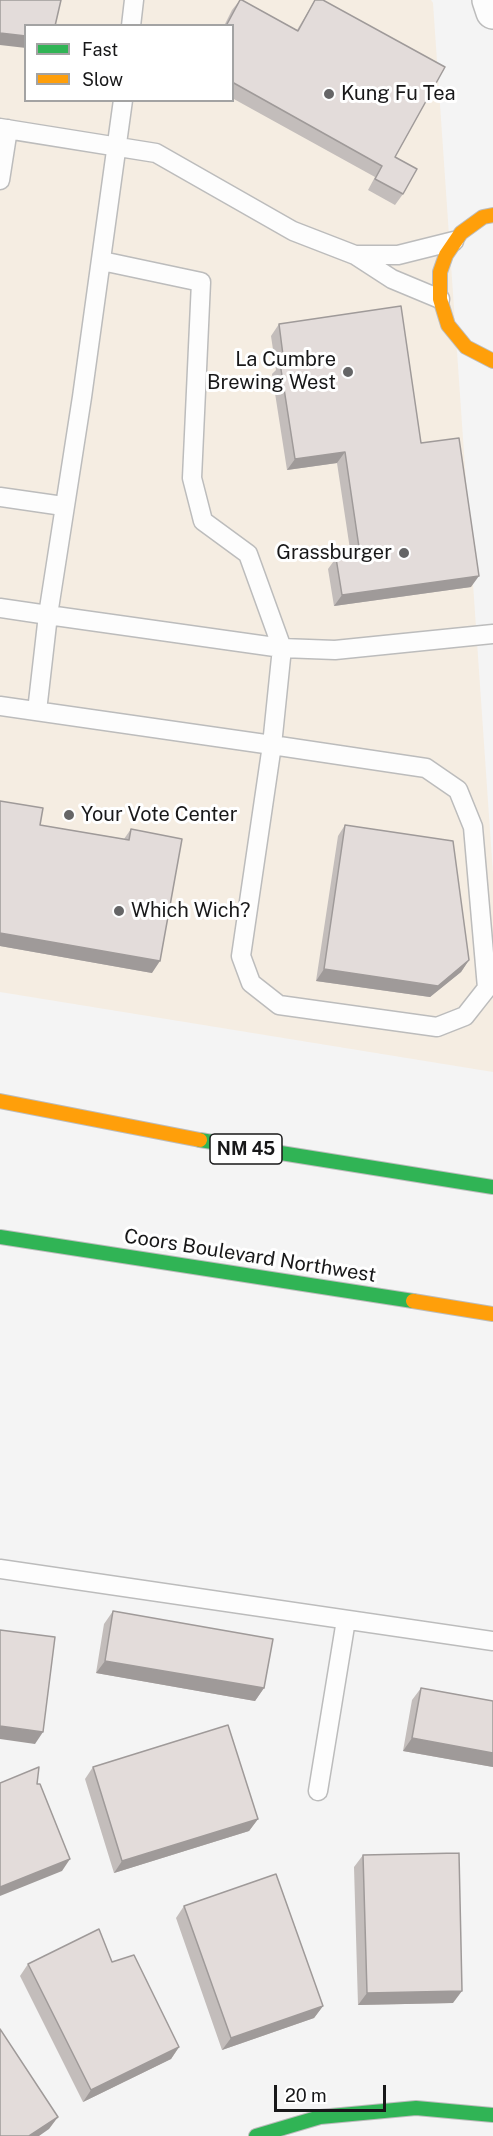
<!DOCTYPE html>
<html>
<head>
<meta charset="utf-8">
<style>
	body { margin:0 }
	#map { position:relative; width:493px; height:2136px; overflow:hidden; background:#f4f4f4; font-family:"Public Sans",sans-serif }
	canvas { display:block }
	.legend { position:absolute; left:24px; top:24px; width:210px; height:78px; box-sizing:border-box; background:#fff; border:2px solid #a3a3a3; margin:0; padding:8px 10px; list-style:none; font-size:18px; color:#181819 }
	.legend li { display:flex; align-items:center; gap:12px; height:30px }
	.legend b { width:30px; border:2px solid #a3a3a3 }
	.scale { position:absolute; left:274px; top:2085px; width:112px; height:27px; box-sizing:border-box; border:3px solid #181819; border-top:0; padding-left:8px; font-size:18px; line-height:21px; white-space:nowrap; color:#181819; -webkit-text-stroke:4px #fff; paint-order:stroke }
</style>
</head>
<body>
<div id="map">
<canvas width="493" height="2136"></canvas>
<ul class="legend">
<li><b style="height:8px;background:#30b455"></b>Fast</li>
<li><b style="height:8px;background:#ff9f0a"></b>Slow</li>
</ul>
<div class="scale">20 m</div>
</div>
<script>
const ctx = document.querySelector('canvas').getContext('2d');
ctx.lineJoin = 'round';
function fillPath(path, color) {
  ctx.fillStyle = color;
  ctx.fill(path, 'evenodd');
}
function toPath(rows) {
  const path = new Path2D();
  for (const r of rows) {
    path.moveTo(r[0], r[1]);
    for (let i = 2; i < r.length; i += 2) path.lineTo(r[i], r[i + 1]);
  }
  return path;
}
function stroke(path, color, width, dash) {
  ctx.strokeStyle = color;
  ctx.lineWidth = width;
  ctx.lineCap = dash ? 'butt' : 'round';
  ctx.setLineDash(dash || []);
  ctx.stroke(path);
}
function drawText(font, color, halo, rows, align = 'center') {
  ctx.font = font + ' "Public Sans",sans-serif';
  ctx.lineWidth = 6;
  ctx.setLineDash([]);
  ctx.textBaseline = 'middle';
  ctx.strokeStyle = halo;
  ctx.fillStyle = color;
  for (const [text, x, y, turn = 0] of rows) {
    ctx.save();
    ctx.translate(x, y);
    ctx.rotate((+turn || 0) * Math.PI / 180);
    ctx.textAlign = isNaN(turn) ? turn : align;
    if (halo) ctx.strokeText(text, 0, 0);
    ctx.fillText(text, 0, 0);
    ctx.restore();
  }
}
fillPath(toPath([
	[0,0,431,0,433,3,493,874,493,1072,0,992],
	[26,26,232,26,232,100,26,100]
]), '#f5ede2');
const lane = toPath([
	[131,26,134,0],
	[123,100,82,397,48,615,282,648,335,650,493,634],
	[0,128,156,153,293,231,355,255],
	[0,180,8,129],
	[440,299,392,279,355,255,398,255,454,241],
	[0,497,63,506],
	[0,608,48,615,37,711],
	[0,706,272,745,241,956,251,983,279,1005,437,1027,465,1016,487,988,473,827,458,790,426,768,272,745,282,648,248,554,203,521,192,478,201,282,102,261],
	[0,1569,493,1641],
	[318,1791,346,1620]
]);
const street = toPath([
	[489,0,493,12]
]);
const fast = toPath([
	[200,1140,493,1187],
	[0,1237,413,1301],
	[256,2136,320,2117,416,2108,493,2115]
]);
const slow = toPath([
	[493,215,483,217,461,233,446,255,440,272,440,299,448,325,466,347,493,361],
	[0,1101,200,1140],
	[413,1301,493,1314]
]);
stroke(lane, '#bcbcbc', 21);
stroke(street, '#bcbcbc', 36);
stroke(fast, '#bcbcbc', 16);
stroke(slow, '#bcbcbc', 16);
stroke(lane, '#fdfdfd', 18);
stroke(street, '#fdfdfd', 33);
stroke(fast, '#30b455', 14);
stroke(slow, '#ff9f0a', 14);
fillPath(toPath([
	[240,0,297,30,315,0,395,157,403,194,395,205,368,190,375,177,232,98,232,26,224,26,232,10],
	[279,324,421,443,471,587,334,606,328,569,336,558,351,556,337,463,287,470,272,374,276,370,271,336],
	[0,801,40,825,124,839,131,829,152,973,0,946],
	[345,825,469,960,461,972,430,997,316,981,338,836],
	[113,1611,264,1688,255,1701,96,1673,104,1624],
	[421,1688,493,1701,493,1767,403,1751,412,1700],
	[93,1767,258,1819,249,1831,114,1873,85,1779],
	[363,1855,453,2003,358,2005,354,1867],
	[184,1906,323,2006,314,2018,222,2050,176,1918],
	[112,1962,179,2047,171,2059,83,2102,20,1976,28,1964]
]), '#c3bdbb');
fillPath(toPath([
	[0,33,26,36,26,48,0,45],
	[345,452,337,463,287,470,295,459],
	[479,576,471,587,334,606,342,595],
	[0,933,160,961,152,973,0,946],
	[469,960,461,972,430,997,316,981,324,969],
	[105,1661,264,1688,255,1701,96,1673],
	[0,1726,43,1732,35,1744,0,1739],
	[412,1738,493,1753,493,1767,403,1751],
	[258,1819,249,1831,114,1873,122,1861],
	[70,1859,62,1871,0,1896,0,1887],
	[462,1991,453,2003,358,2005,367,1993],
	[323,2006,314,2018,222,2050,231,2038],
	[179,2047,171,2059,83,2102,91,2090],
	[58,2117,49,2129,39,2136,29,2136]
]), '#9f9a99');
const building = toPath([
	[0,0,61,0,55,26,26,26,26,36,0,33,0,0],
	[240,0,242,0,298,31,315,0,323,0,445,67,395,157,417,169,403,194,375,179,382,166,232,82,232,26,226,26,240,0],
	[401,306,421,443,459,438,479,576,342,595,336,558,360,554,345,452,295,459,280,363,284,363,279,324,401,306],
	[0,801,43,808,40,825,129,840,131,829,182,839,160,961,0,933,0,801],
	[345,825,453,841,469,960,438,986,324,969,345,825],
	[113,1611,273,1639,264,1688,105,1661,113,1611],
	[0,1630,55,1637,43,1732,0,1726,0,1630],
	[421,1688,493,1701,493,1753,412,1738,421,1688],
	[228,1725,258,1819,122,1861,93,1767,228,1725],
	[39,1767,37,1784,40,1784,70,1859,0,1887,0,1783,39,1767],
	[459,1853,462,1991,367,1993,363,1855,459,1853],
	[276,1874,323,2006,231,2038,184,1906,276,1874],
	[99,1929,112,1962,134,1955,179,2047,91,2090,28,1964,99,1929],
	[0,2029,58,2117,29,2136,0,2136,0,2029]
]);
fillPath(building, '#e3dcda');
stroke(building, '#9f9a99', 1.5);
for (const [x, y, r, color] of [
	[329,94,6,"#656566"],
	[348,372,6,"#656566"],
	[404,553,6,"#656566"],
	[69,815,6,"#656566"],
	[119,911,6,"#656566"]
]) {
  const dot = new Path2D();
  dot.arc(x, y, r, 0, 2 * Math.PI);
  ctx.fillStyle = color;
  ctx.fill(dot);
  stroke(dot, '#fff', 2);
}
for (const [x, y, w] of [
	[246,1149,72]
]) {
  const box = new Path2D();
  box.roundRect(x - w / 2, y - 15, w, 30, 4.5);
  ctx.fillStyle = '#fff';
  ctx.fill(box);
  stroke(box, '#181819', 1.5);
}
drawText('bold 18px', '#181819', null, [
	["NM 45",246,1149]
]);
drawText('20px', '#181819', '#fff', [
	["Kung Fu Tea",341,94],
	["La Cumbre",336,360,"right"],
	["Brewing West",336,383,"right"],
	["Grassburger",392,553,"right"],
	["Your Vote Center",81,815],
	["Which Wich?",131,911]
], 'left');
drawText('20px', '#181819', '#fff', [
	["Coors Boulevard Northwest",250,1256,9]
]);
</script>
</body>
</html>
